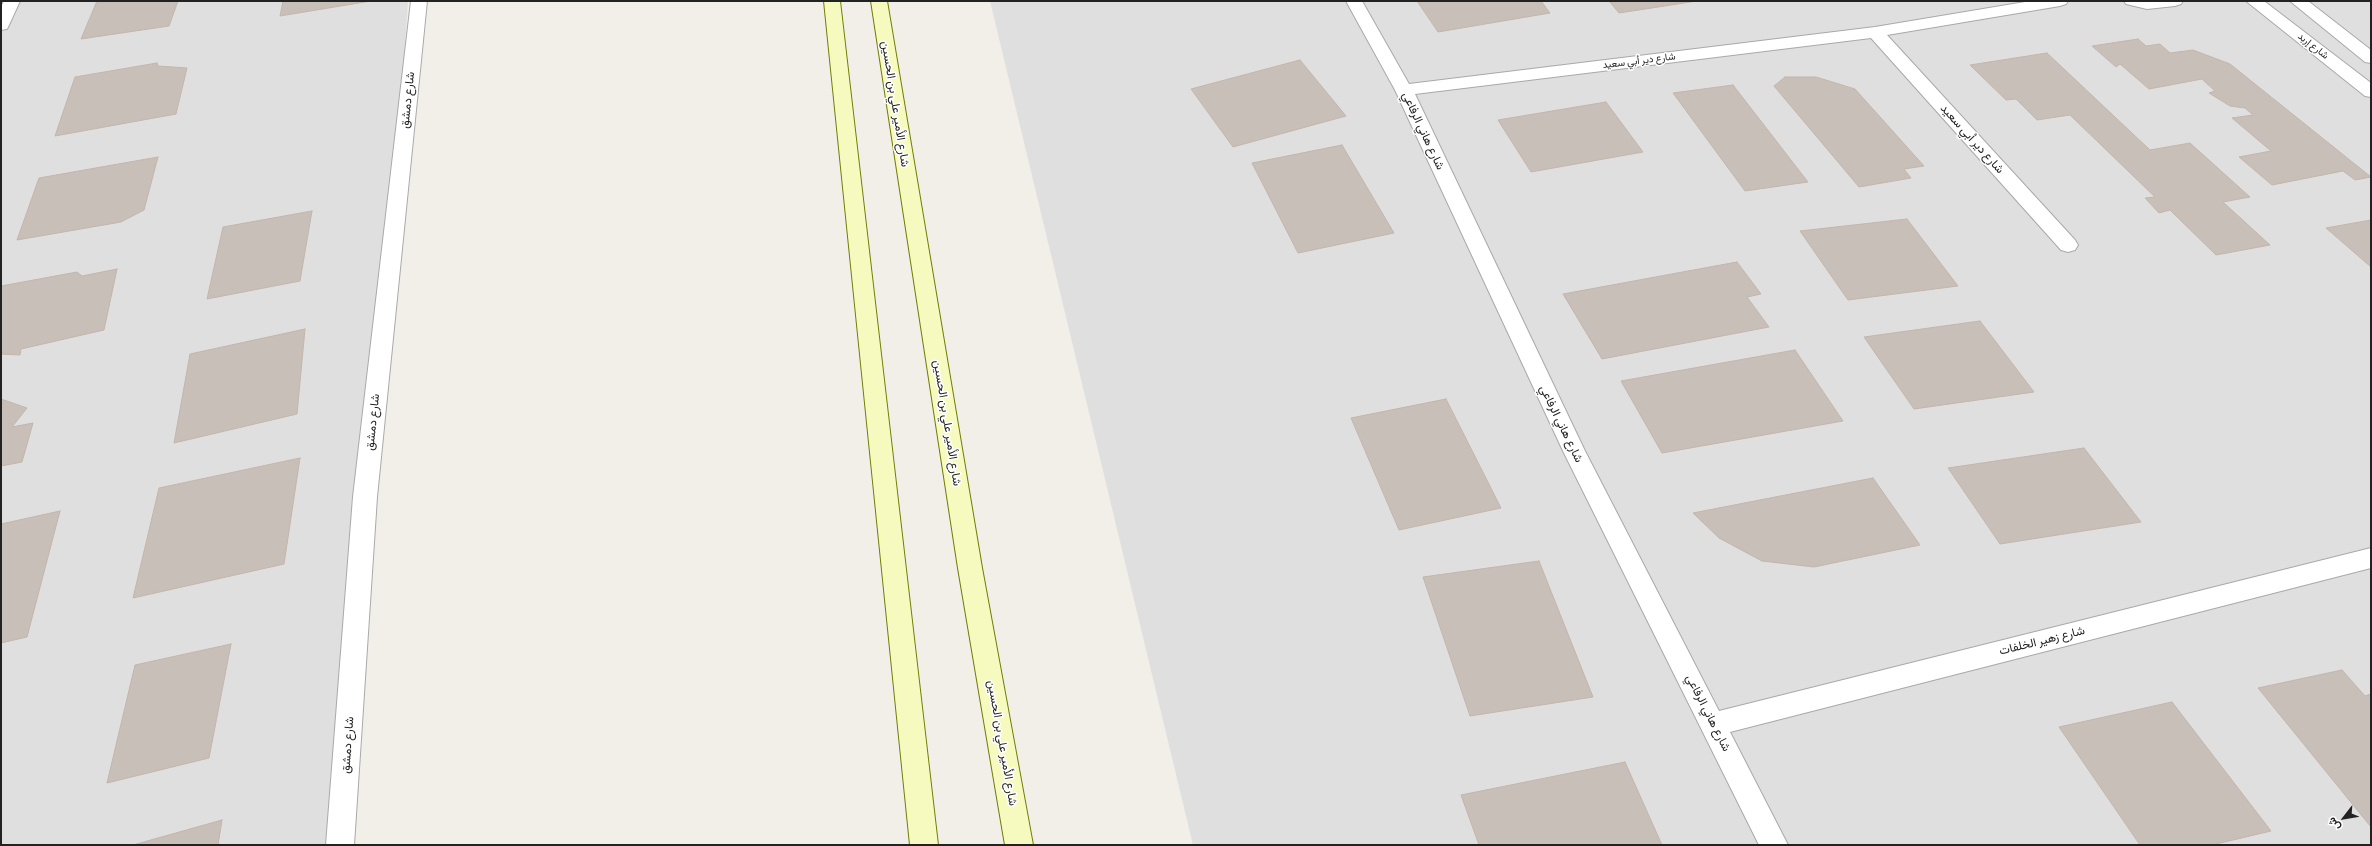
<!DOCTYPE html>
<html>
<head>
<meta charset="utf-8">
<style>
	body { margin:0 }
	#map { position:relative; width:2372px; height:846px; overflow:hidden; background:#f2efe9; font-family:Manrope,Vazirmatn,sans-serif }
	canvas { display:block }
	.frame { position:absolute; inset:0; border:2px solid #222; pointer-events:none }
	.north { position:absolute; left:2324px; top:798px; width:40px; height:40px; -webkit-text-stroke:3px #fff; paint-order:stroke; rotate:239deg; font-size:11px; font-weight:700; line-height:16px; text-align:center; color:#222 }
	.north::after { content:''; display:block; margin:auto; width:14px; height:18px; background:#222; clip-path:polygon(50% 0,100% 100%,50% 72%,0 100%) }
</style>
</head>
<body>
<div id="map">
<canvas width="2372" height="846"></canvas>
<div class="frame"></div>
<div class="north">ش</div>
</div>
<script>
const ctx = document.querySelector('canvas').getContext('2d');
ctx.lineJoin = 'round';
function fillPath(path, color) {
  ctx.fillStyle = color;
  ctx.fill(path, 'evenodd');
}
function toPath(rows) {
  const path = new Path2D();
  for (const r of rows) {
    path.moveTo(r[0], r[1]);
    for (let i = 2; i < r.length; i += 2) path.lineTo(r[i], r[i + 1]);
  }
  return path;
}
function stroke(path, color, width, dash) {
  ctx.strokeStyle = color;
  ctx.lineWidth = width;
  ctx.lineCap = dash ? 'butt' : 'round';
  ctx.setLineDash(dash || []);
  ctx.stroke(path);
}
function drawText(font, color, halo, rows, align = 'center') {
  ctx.font = font + ' Manrope,Vazirmatn,sans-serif';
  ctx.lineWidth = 3;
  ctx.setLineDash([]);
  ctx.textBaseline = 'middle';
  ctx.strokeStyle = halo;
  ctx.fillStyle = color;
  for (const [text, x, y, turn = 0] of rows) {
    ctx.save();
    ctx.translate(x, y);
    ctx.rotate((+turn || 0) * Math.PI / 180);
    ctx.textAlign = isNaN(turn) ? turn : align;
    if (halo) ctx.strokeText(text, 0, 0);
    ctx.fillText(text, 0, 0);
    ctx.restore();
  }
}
fillPath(toPath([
	[1,1,408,1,352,845,1,845],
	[990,1,2371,1,2371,845,1193,845]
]), '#e0dfdf');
const building = toPath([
	[97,1,178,1,169,26,81,39,97,1],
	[283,1,371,1,280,16,283,1],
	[1417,1,1541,1,1550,13,1438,32,1417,1],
	[1609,1,1697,1,1619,13,1609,1],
	[2138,39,2146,46,2160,44,2170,53,2193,50,2230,64,2371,177,2355,180,2343,171,2272,185,2239,157,2271,151,2232,118,2253,115,2245,108,2230,106,2209,93,2215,91,2202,79,2149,89,2120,64,2116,67,2092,46,2138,39],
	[2047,53,2150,150,2190,143,2250,197,2223,202,2270,245,2216,255,2170,210,2159,213,2145,198,2155,197,2070,115,2037,120,2016,99,2006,100,1970,65,2047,53],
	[1300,60,1346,116,1233,147,1191,89,1300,60],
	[157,63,158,66,187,68,176,114,55,136,75,77,157,63],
	[1785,77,1816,77,1855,89,1924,166,1904,169,1911,178,1859,187,1774,86,1785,77],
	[1733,85,1808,182,1745,191,1673,93,1733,85],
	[1606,102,1643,152,1531,172,1498,120,1606,102],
	[1342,145,1394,233,1298,253,1252,163,1342,145],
	[158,157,144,210,121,222,17,240,39,178,158,157],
	[312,211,300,281,207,299,223,227,312,211],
	[1907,219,1958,286,1848,300,1800,231,1907,219],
	[2371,220,2371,267,2326,228,2371,220],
	[1737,262,1761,294,1747,297,1769,327,1602,359,1563,294,1737,262],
	[117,269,104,330,21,349,20,355,1,354,1,286,77,272,82,276,117,269],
	[1980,321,2034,392,1914,409,1864,337,1980,321],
	[305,329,297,414,174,443,190,354,305,329],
	[1795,350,1843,421,1662,453,1621,381,1795,350],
	[1,399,27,408,12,427,33,423,22,462,1,466,1,399],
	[1446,399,1501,508,1399,530,1351,418,1446,399],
	[2084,448,2141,522,2000,544,1948,468,2084,448],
	[300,458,284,564,133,598,159,488,300,458],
	[1873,478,1920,545,1814,567,1762,561,1719,538,1693,513,1873,478],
	[60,511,27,637,1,643,1,524,60,511],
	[1539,561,1593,697,1470,716,1423,577,1539,561],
	[231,644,209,758,107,783,135,665,231,644],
	[2342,670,2365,696,2371,694,2371,827,2258,688,2342,670],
	[2172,702,2271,831,2212,845,2140,845,2059,727,2172,702],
	[1625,762,1662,845,1479,845,1461,795,1625,762],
	[222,820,218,845,133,845,222,820]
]);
fillPath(building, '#c7bfb8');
stroke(building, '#c4b6ab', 1);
const minor = toPath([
	[4,1,20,1,9,25,7,29,1,30,1,7,4,1],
	[411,1,427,1,377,497,354,845,326,845,353,497,411,1],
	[1346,1,1362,1,1409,84,1875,27,2031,1,2068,1,2066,4,2060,6,1887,35,2075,240,2078,245,2075,250,2068,252,2061,250,1871,38,1415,94,1585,451,1719,711,2371,548,2371,568,1730,732,1788,845,1759,845,1563,451,1395,90,1346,1],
	[2124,1,2183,1,2181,4,2175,6,2147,9,2126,4,2124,1],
	[2246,1,2264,1,2371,83,2371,97,2365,96,2246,1],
	[2290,1,2308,1,2371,50,2371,63,2365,62,2290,1]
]);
const secondary = toPath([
	[824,1,840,1,938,845,910,845,824,1],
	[871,1,887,1,982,568,1033,845,1005,845,958,568,871,1]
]);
stroke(minor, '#a9a9a9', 2);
stroke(secondary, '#707d05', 2);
fillPath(minor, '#fff');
fillPath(secondary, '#f7fabf');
drawText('10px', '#222', '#fff', [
	["شارع إربد",2313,46,38],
	["شارع دير أبي سعيد",1639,61,-7]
]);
drawText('12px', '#222', '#fff', [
	["شارع دمشق",408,100,-84],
	["شارع الأمير علي بن الحسين",895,104,81],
	["شارع هاني الرفاعي",1423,131,65],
	["شارع دير أبي سعيد",1972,139,48],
	["شارع دمشق",373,422,-84],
	["شارع الأمير علي بن الحسين",947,423,81],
	["شارع هاني الرفاعي",1561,424,64],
	["شارع زهير الخلفات",2042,641,-14],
	["شارع هاني الرفاعي",1708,713,63],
	["شارع الأمير علي بن الحسين",1002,743,80],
	["شارع دمشق",348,745,-86]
]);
</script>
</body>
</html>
